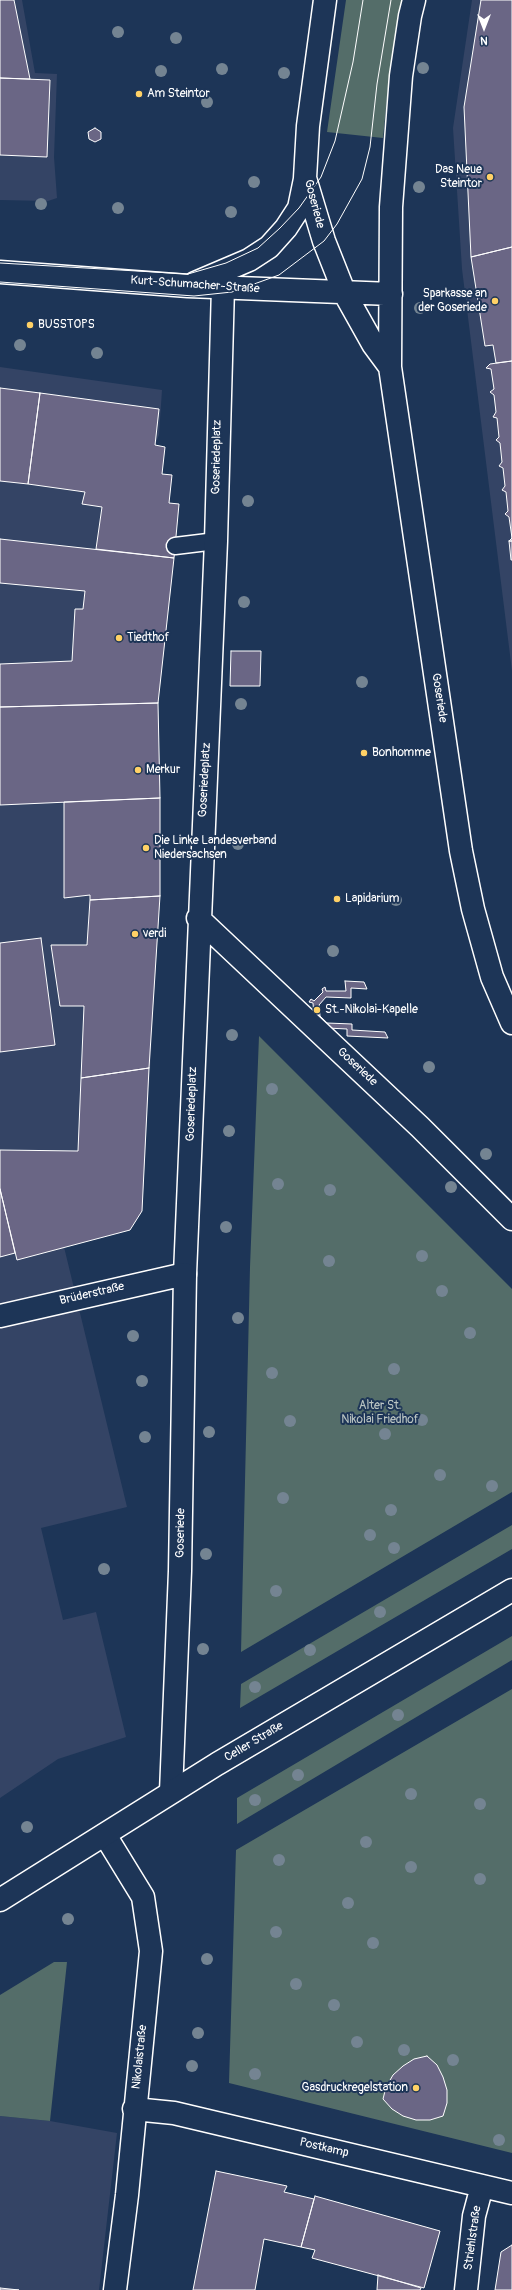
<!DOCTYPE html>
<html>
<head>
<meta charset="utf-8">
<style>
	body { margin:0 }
	#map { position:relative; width:512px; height:2290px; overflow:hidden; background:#1d3557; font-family:Pangolin,sans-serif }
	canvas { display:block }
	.north { position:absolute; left:464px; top:8px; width:40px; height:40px; -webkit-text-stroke:3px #1d3557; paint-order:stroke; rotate:180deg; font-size:11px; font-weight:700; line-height:16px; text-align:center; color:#fff }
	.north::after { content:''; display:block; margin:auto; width:14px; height:18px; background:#fff; clip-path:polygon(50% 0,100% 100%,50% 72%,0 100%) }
</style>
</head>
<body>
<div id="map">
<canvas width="512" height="2290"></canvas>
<div class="north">N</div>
</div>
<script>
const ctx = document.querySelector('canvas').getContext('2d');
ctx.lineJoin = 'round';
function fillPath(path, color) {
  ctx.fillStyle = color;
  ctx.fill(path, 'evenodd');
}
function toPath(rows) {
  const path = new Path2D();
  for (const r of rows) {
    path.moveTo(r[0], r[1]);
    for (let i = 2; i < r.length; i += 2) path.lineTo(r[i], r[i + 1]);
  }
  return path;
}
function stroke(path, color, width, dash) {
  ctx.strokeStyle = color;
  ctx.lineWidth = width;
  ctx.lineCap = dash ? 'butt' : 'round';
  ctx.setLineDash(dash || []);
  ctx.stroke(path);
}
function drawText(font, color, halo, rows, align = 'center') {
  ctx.font = font + ' Pangolin,sans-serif';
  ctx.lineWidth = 4;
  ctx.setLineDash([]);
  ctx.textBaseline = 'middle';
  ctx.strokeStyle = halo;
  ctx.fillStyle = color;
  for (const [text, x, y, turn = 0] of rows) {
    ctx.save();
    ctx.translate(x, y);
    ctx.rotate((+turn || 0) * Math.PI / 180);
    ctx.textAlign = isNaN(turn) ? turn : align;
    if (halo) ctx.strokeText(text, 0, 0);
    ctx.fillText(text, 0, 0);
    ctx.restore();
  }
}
fillPath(toPath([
	[0,0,22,0,35,73,57,74,54,157,57,198,48,201,0,200],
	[472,0,512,0,512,671,462,269,453,128],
	[0,367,162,390,159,435,155,445,165,447,162,474,172,475,169,503,179,504,158,703,160,896,142,1211,130,1230,64,1247,127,1507,41,1528,63,1620,96,1612,126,1737,58,1759,0,1798],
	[0,2116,50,2121,117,2133,99,2290,0,2290]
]), '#344465');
fillPath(toPath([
	[346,0,402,0,388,88,383,138,327,132],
	[259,1036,512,1289,512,1492,241,1652,250,1267],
	[512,1525,512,1549,240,1708,241,1684],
	[512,1636,512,1660,237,1824,237,1798],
	[512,1689,512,2153,229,2083,236,1850],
	[54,1962,67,1962,50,2121,0,2116,0,1995]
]), '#546d69');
const building = toPath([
	[0,0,14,0,30,79,0,78,0,0],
	[481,0,512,0,512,247,471,257,464,107,481,0],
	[0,78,50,80,47,157,0,155,0,78],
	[95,128,101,132,101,139,95,142,89,139,88,132,95,128],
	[512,247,512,361,496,363,493,345,485,346,471,257,512,247],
	[512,361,512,541,509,541,512,538,509,517,505,514,508,511,506,492,502,490,505,486,503,468,499,466,502,462,500,443,496,440,499,437,497,418,493,417,496,412,494,395,490,392,494,389,491,369,486,368,490,364,512,361],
	[0,388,40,393,28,484,0,481,0,388],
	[40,393,159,409,155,445,165,447,162,474,172,475,169,503,179,504,174,558,96,549,102,507,82,504,85,492,28,484,40,393],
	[0,539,174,558,158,703,0,707,0,664,72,661,75,609,83,609,85,591,0,583,0,539],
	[509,541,512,541,512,560,511,560,509,541],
	[231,651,261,651,260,686,230,686,231,651],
	[158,703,160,798,0,805,0,707,158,703],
	[160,798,160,896,90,900,90,895,64,898,64,802,160,798],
	[160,896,149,1068,81,1078,84,1006,60,1006,51,945,87,945,90,900,160,896],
	[41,938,55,1045,0,1052,0,943,41,938],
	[345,981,364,982,367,989,351,988,351,998,326,997,319,1005,320,1016,327,1023,352,1024,352,1030,385,1032,388,1038,347,1036,347,1029,327,1028,314,1016,313,1003,309,1002,311,999,314,1001,323,992,322,989,325,987,326,991,346,991,345,981],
	[149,1068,142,1211,130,1230,17,1260,0,1189,0,1150,78,1151,81,1078,149,1068],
	[0,1189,15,1253,0,1257,0,1189],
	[427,2056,437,2065,443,2077,447,2090,447,2103,443,2116,430,2120,416,2120,403,2116,392,2109,383,2099,386,2087,393,2075,403,2066,414,2059,427,2056],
	[216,2171,287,2186,284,2192,314,2199,301,2247,264,2239,255,2290,193,2290,216,2171],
	[315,2196,440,2231,424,2288,312,2258,315,2250,301,2247,315,2196],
	[512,2245,512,2290,495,2290,501,2252,512,2245],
	[378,2275,421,2288,420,2290,377,2290,378,2275],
	[0,2288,19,2290,0,2290,0,2288]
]);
fillPath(building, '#6a6685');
stroke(building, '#fff', 1);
const service = toPath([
	[175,546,216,541]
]);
const pedestrian = toPath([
	[198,918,420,1127,512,1219],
	[185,1274,216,541,223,287]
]);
const minor = toPath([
	[0,1316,185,1274,180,1571,171,1792],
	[105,1835,143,1897,151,1951,127,2195,115,2290],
	[134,2109,174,2113,512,2193],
	[466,2290,474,2216,482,2186]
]);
const tertiary = toPath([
	[325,0,308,126,305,178,324,241,345,294,373,344,390,367],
	[414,0,410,16,401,76,391,207,390,367,461,851,473,909,492,977,512,1023],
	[0,272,188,286,391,294],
	[195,283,249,260,269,247,286,228,299,208,305,179],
	[0,1900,217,1764,512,1590]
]);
stroke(service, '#fff', 19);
stroke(pedestrian, '#fff', 25);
stroke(minor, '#fff', 25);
stroke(tertiary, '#fff', 25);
stroke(service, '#1d3557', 16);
stroke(pedestrian, '#1d3557', 22);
stroke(minor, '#1d3557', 22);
stroke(tertiary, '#1d3557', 22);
stroke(toPath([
	[0,263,188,274,226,263,258,248,280,228,299,208,321,177,335,141,353,62,363,0],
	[0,282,194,296,232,292,279,275,324,241,337,224,362,179,370,147,377,84,391,0]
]), '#fff', 1);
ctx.fillStyle = '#748492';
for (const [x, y] of [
	[118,32],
	[176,38],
	[423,68],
	[222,69],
	[161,71],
	[284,73],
	[207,102],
	[254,182],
	[419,187],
	[41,204],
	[118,208],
	[231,212],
	[420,308],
	[20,345],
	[97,353],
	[248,501],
	[244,602],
	[362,682],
	[241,704],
	[238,844],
	[396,900],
	[333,951],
	[232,1035],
	[429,1067],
	[272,1089],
	[229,1131],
	[486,1154],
	[278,1184],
	[451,1187],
	[330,1190],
	[226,1227],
	[422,1256],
	[329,1261],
	[442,1291],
	[238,1318],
	[470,1333],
	[133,1336],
	[394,1369],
	[272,1373],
	[142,1381],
	[422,1420],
	[290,1421],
	[209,1432],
	[385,1434],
	[145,1437],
	[440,1475],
	[492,1486],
	[283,1498],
	[391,1510],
	[370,1535],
	[394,1548],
	[206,1554],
	[104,1569],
	[276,1591],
	[380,1612],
	[203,1649],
	[310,1650],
	[255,1687],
	[398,1715],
	[298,1775],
	[411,1794],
	[255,1800],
	[480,1804],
	[27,1827],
	[366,1842],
	[279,1860],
	[411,1867],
	[480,1879],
	[348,1903],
	[68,1919],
	[276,1932],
	[373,1943],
	[207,1959],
	[296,1984],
	[334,2005],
	[198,2033],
	[357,2042],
	[404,2050],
	[453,2060],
	[192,2066],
	[255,2074],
	[499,2140]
]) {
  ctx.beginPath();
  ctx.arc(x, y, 6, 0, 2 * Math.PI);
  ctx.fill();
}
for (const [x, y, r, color] of [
	[139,94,4,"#ffd166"],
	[490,177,4,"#ffd166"],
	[495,301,4,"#ffd166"],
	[30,325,4,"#ffd166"],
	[119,638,4,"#ffd166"],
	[364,753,4,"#ffd166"],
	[138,770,4,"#ffd166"],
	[146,848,4,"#ffd166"],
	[337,899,4,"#ffd166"],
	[135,934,4,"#ffd166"],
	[317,1010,4,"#ffd166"],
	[416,2088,4,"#ffd166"]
]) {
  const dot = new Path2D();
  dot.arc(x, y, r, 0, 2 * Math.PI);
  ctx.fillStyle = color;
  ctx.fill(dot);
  stroke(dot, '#1d3557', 1.5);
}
drawText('12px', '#fff', '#1d3557', [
	["Am Steintor",147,94],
	["Das Neue",482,170,"right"],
	["Steintor",482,184,"right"],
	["Sparkasse an",487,294,"right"],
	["der Goseriede",487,308,"right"],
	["BUSSTOPS",38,325],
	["Tiedthof",127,638],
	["Bonhomme",372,753],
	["Merkur",146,770],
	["Die Linke Landesverband",154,841],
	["Niedersachsen",154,855],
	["Lapidarium",345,899],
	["verdi",143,934],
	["St.-Nikolai-Kapelle",325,1010],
	["Gasdruckregelstation",408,2088,"right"]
], 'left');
drawText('12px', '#fff', '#1d3557', [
	["Goseriede",314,204,75],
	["Kurt-Schumacher-Straße",195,285,4],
	["Goseriedeplatz",217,457,-89],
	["Goseriede",439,698,81],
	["Goseriedeplatz",205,780,-87],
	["Goseriede",357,1067,43],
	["Goseriedeplatz",192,1104,-88],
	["Brüderstraße",92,1294,-13],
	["Goseriede",181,1533,-89],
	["Celler Straße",254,1742,-31],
	["Nikolaistraße",140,2057,-84],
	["Postkamp",324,2148,13],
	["Striehlstraße",473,2238,-82]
]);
drawText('12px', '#bbc5c3', '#1d3557', [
	["Alter St.",380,1406],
	["Nikolai Friedhof",380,1420]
]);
</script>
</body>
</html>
